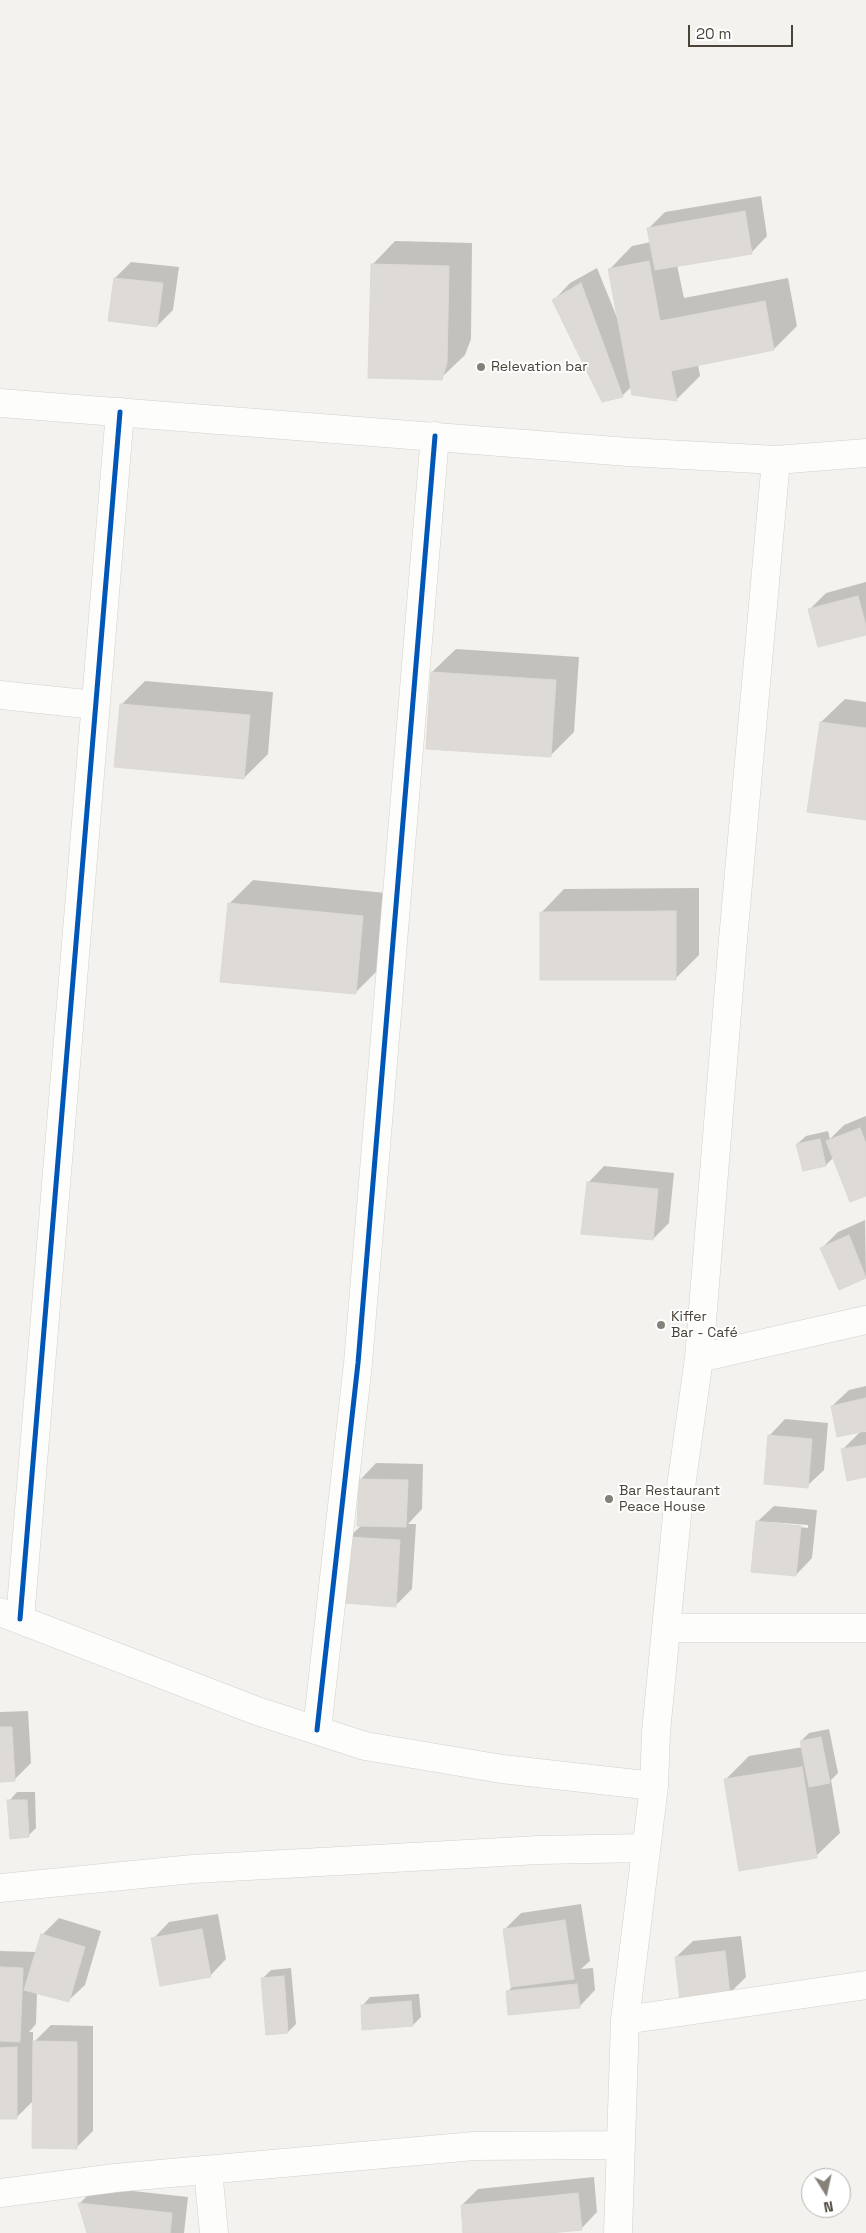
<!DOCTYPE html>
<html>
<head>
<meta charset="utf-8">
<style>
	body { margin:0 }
	#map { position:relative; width:866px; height:2233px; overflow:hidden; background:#f4f2ee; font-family:"Space Grotesk",sans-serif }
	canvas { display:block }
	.north { position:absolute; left:801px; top:2168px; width:50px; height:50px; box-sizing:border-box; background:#fff; border:1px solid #b7b4b0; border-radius:50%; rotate:170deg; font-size:14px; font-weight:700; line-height:20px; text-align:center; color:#4b4439 }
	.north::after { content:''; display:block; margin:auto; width:18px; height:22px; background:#868178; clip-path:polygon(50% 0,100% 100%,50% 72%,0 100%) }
	.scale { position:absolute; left:688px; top:25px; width:105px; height:22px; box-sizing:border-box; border:2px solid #4b4439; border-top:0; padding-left:6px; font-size:15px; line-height:18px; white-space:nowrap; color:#4b4439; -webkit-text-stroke:4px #fff; paint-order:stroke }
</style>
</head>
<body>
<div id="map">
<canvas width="866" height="2233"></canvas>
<div class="north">N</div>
<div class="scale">20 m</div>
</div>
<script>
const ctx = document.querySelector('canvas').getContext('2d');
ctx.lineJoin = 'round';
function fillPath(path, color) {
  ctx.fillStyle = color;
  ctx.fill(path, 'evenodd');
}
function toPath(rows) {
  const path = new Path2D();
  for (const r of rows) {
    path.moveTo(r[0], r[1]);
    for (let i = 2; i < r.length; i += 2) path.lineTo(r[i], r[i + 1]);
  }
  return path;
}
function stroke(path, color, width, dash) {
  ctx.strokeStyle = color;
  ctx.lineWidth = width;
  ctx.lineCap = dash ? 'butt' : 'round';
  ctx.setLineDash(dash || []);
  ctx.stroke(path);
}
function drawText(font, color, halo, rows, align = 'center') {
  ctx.font = font + ' "Space Grotesk",sans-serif';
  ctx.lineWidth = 4;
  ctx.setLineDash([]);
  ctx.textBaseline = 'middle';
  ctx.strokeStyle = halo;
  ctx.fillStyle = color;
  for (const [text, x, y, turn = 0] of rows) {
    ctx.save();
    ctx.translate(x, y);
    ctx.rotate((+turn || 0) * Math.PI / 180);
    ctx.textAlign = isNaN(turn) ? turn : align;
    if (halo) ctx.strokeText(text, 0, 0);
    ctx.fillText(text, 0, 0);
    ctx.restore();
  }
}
fillPath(toPath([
	[761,196,767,236,751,253,677,265,684,298,788,278,797,326,774,349,698,364,700,376,677,399,633,394,632,386,622,396,554,300,570,283,597,268,620,325,609,270,632,246,651,242,649,228,665,212],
	[395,241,472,243,471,339,465,355,441,378,372,265],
	[131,262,179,267,173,310,157,326,115,278],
	[866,582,866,633,810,609,826,593],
	[456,649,579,657,574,732,551,755,432,672],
	[145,681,273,692,268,754,244,778,122,704],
	[845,699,866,702,866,818,821,722],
	[253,880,386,893,379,969,355,993,229,904],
	[699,888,699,955,676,978,541,913,564,889],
	[866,1116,866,1194,834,1157,826,1165,803,1170,797,1144,806,1136,828,1131,830,1139,844,1125],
	[604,1166,674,1173,669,1223,653,1239,588,1183],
	[865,1220,866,1277,840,1288,822,1248,838,1232],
	[866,1386,866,1429,832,1406,849,1390],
	[785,1419,828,1423,824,1470,807,1486,769,1436],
	[860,1432,866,1432,866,1476,842,1450],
	[376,1463,423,1464,422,1509,408,1524,416,1524,412,1589,396,1605,349,1537,362,1525,360,1480],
	[774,1506,817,1510,812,1558,796,1575,757,1522],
	[770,1522,808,1525,808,1528,770,1524],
	[28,1711,31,1763,14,1780,0,1781,0,1712],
	[829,1729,838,1773,831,1780,840,1833,816,1856,725,1780,749,1756,803,1747,801,1741,809,1733],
	[17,1792,35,1792,36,1828,28,1836,9,1801],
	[581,1904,590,1961,581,1969,593,1968,595,1990,579,2007,507,1992,512,1987,505,1929,521,1913],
	[218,1914,226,1959,210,1976,153,1939,169,1922],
	[59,1918,101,1931,85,1985,68,2001,37,1992,36,2024,29,2032,33,2032,33,2043,51,2025,93,2026,93,2131,76,2148,34,2100,17,2117,0,2118,0,1951,37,1952,42,1935],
	[741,1936,746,1977,729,1994,676,1957,693,1941],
	[291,1968,296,2024,288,2032,263,1978,271,1970],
	[419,1994,421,2017,413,2025,362,2006,370,1997],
	[594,2177,597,2212,581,2229,537,2233,465,2233,462,2205,478,2189],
	[96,2187,188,2197,184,2233,88,2233,80,2203]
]), '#0003');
const building = toPath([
	[745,211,752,254,655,270,647,228,745,211],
	[649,261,660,321,765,301,774,350,671,371,677,401,632,395,608,269,649,261],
	[371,264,449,266,447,363,442,380,368,378,371,264],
	[114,278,163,283,157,327,108,321,114,278],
	[581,283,623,397,602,402,552,300,581,283],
	[858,596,866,626,866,635,818,647,808,609,858,596],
	[431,672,556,680,551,757,426,749,431,672],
	[120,704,250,715,244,779,114,767,120,704],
	[820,722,866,728,866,820,807,812,820,722],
	[228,903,363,916,356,994,220,982,228,903],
	[676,911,676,980,540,980,540,912,676,911],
	[860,1128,866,1144,866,1196,850,1202,826,1141,860,1128],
	[820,1139,826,1166,803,1171,796,1144,820,1139],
	[587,1182,658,1189,653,1240,581,1234,587,1182],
	[849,1235,866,1278,839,1290,820,1248,849,1235],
	[866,1398,866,1431,837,1437,831,1406,866,1398],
	[768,1435,812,1439,808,1488,764,1484,768,1435],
	[866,1445,866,1477,847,1481,841,1449,866,1445],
	[359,1479,408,1480,406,1527,357,1526,359,1479],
	[756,1521,801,1526,796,1576,751,1572,756,1521],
	[348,1537,400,1540,396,1607,344,1603,348,1537],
	[0,1727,12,1727,15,1781,0,1782,0,1727],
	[821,1737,830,1783,809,1787,800,1741,821,1737],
	[802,1767,817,1858,739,1871,724,1779,802,1767],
	[7,1800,27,1800,29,1837,10,1839,7,1800],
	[565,1920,574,1979,511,1987,503,1929,565,1920],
	[202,1929,211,1977,160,1986,151,1938,202,1929],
	[41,1934,85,1947,69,2002,24,1990,41,1934],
	[725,1951,730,1995,680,2000,675,1957,725,1951],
	[0,1967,23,1968,20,2042,0,2041,0,1967],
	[284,1976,288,2033,266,2035,261,1978,284,1976],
	[577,1984,580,2008,508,2015,506,1991,577,1984],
	[411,2001,413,2026,362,2030,361,2005,411,2001],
	[33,2041,77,2042,77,2149,32,2148,33,2041],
	[17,2047,17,2119,0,2119,0,2048,17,2047],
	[578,2193,582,2230,550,2233,463,2233,461,2205,578,2193],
	[78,2203,172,2213,170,2233,87,2233,78,2203]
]);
fillPath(building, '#dedbd6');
stroke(building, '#dcd9d4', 1);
const minor = toPath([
	[0,403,628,452,776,460,866,453],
	[0,695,95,705],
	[699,1358,732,951,776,460],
	[0,1612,257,1711,365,1746,502,1769,654,1786],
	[20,1619,120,412],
	[667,1628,866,1628],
	[317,1730,358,1363,435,436],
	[0,1888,193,1869,539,1850,645,1848],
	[625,2020,866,1985],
	[208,2170,214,2233],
	[0,2193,115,2178,474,2146,621,2145],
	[618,2233,625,2020,654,1786,656,1732,677,1516,699,1358,866,1320]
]);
stroke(minor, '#d2d0cb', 29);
stroke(minor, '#fdfdfc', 28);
stroke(toPath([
	[20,1619,120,412],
	[317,1730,358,1363,435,436]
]), '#0057b8', 5);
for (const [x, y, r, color] of [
	[481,367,5,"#868178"],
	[661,1325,5,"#868178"],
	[609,1499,5,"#868178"]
]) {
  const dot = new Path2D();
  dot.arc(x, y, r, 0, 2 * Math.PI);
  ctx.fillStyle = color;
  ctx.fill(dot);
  stroke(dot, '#fff', 2);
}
drawText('14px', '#4b4439', '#fff', [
	["Relevation bar",491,367],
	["Kiffer",671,1317],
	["Bar - Café",671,1333],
	["Bar Restaurant",619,1491],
	["Peace House",619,1507]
], 'left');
</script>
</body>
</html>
